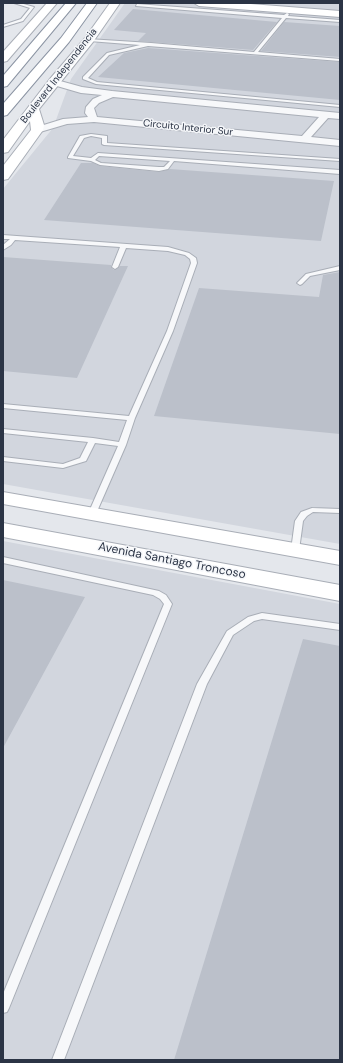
<!DOCTYPE html>
<html>
<head>
<meta charset="utf-8">
<style>
	body { margin:0 }
	#map { position:relative; width:343px; height:1063px; overflow:hidden; background:#e4e7ec; font-family:"DM Sans",sans-serif }
	canvas { display:block }
	.frame { position:absolute; inset:0; border:4px solid #2b3445; pointer-events:none }
</style>
</head>
<body>
<div id="map">
<canvas width="343" height="1063"></canvas>
<div class="frame"></div>
</div>
<script>
const ctx = document.querySelector('canvas').getContext('2d');
ctx.lineJoin = 'round';
function fillPath(path, color) {
  ctx.fillStyle = color;
  ctx.fill(path, 'evenodd');
}
function toPath(rows) {
  const path = new Path2D();
  for (const r of rows) {
    path.moveTo(r[0], r[1]);
    for (let i = 2; i < r.length; i += 2) path.lineTo(r[i], r[i + 1]);
  }
  return path;
}
function stroke(path, color, width, dash) {
  ctx.strokeStyle = color;
  ctx.lineWidth = width;
  ctx.lineCap = dash ? 'butt' : 'round';
  ctx.setLineDash(dash || []);
  ctx.stroke(path);
}
function drawText(font, color, halo, rows, align = 'center') {
  ctx.font = font + ' "DM Sans",sans-serif';
  ctx.lineWidth = 3;
  ctx.setLineDash([]);
  ctx.textBaseline = 'middle';
  ctx.strokeStyle = halo;
  ctx.fillStyle = color;
  for (const [text, x, y, turn = 0] of rows) {
    ctx.save();
    ctx.translate(x, y);
    ctx.rotate((+turn || 0) * Math.PI / 180);
    ctx.textAlign = isNaN(turn) ? turn : align;
    if (halo) ctx.strokeText(text, 0, 0);
    ctx.fillText(text, 0, 0);
    ctx.restore();
  }
}
fillPath(toPath([
	[125,3,340,3,340,544,3,484,3,189,53,128,71,79],
	[3,541,340,604,340,1060,3,1060]
]), '#d2d6de');
fillPath(toPath([
	[133,9,277,22,253,50,138,41,146,33,114,30],
	[284,22,340,26,340,57,261,51],
	[148,48,340,62,340,100,98,77,124,53],
	[81,163,93,163,100,166,159,172,170,169,334,181,321,241,44,220],
	[3,257,111,265,111,267,114,270,120,266,128,266,77,378,3,371],
	[340,272,340,434,154,416,199,288,319,297,323,275],
	[3,580,85,597,3,748],
	[303,639,340,646,340,1060,174,1060]
]), '#bbc0ca');
const service = toPath([
	[14,3,20,3,34,7,23,21,3,27,3,25,21,19,30,8,14,3],
	[137,4,284,15,287,13,289,14,288,16,340,20,340,22,286,18,258,52,340,59,340,61,148,46,109,55,88,78,97,82,340,105,340,107,96,84,83,79,83,77,107,53,140,45,89,41,88,39,151,43,254,52,282,18,136,6,137,4],
	[91,134,107,136,107,143,340,159,340,161,104,145,102,144,102,138,91,136,84,138,73,156,91,158,98,153,340,170,340,174,174,161,168,169,159,171,100,165,91,161,68,158,68,157,80,136,91,134],
	[99,156,170,161,164,167,159,167,101,163,95,160,99,156],
	[3,235,168,247,189,253,196,258,197,263,173,331,135,418,126,445,95,516,92,516,88,514,118,446,95,443,86,461,63,468,3,461,3,457,63,464,80,458,88,442,3,433,3,429,93,438,119,442,127,420,3,408,3,404,129,416,167,331,191,263,190,259,185,255,168,251,126,248,118,267,115,269,112,267,120,247,15,240,11,245,3,250,3,245,10,239,3,239,3,235],
	[340,266,340,270,310,276,302,284,300,285,297,283,306,274,340,266],
	[312,508,340,509,340,513,313,512,307,516,303,521,299,550,295,553,292,552,291,550,295,521,301,512,312,508],
	[3,557,159,591,166,595,172,604,9,1008,7,1012,3,1013,3,994,164,604,160,599,153,595,3,563,3,557],
	[262,613,340,624,340,630,262,619,254,621,233,635,207,684,64,1060,52,1060,197,684,227,631,248,617,262,613]
]);
const minor = toPath([
	[53,79,82,87,112,91,340,113,340,119,328,118,311,137,340,140,340,146,94,122,67,124,40,132,34,132,34,128,63,119,88,117,85,113,86,107,93,99,102,95,81,93,50,84,49,82,53,79],
	[113,97,319,117,302,136,97,117,94,108,99,103,113,97]
]);
const secondary = toPath([
	[47,3,57,3,7,61,3,62,3,52,47,3],
	[110,3,120,3,93,42,39,109,44,125,43,130,8,179,3,180,3,166,31,130,30,121,8,152,3,153,3,140,49,80,85,38,110,3],
	[194,3,238,3,340,11,340,17,199,6,194,3],
	[3,492,340,551,340,565,3,504,3,492],
	[3,523,340,585,340,601,3,537,3,523]
]);
const trunk = toPath([
	[66,3,76,3,7,86,3,87,3,76,66,3],
	[87,3,97,3,69,42,7,115,3,116,3,104,61,38,87,3]
]);
stroke(service, '#a9aeb7', 2);
stroke(minor, '#a9aeb7', 2);
stroke(secondary, '#a9aeb7', 2);
stroke(trunk, '#8b94a3', 2);
fillPath(service, '#f7f8fa');
fillPath(minor, '#f7f8fa');
fillPath(secondary, '#fff');
fillPath(trunk, '#fff');
drawText('10px', '#2b3445', '#f4f6f9', [
	["Boulevard Independencia",59,76,-52],
	["Circuito Interior Sur",188,128,6]
]);
drawText('12px', '#2b3445', '#f4f6f9', [
	["Avenida Santiago Troncoso",172,561,11]
]);
</script>
</body>
</html>
